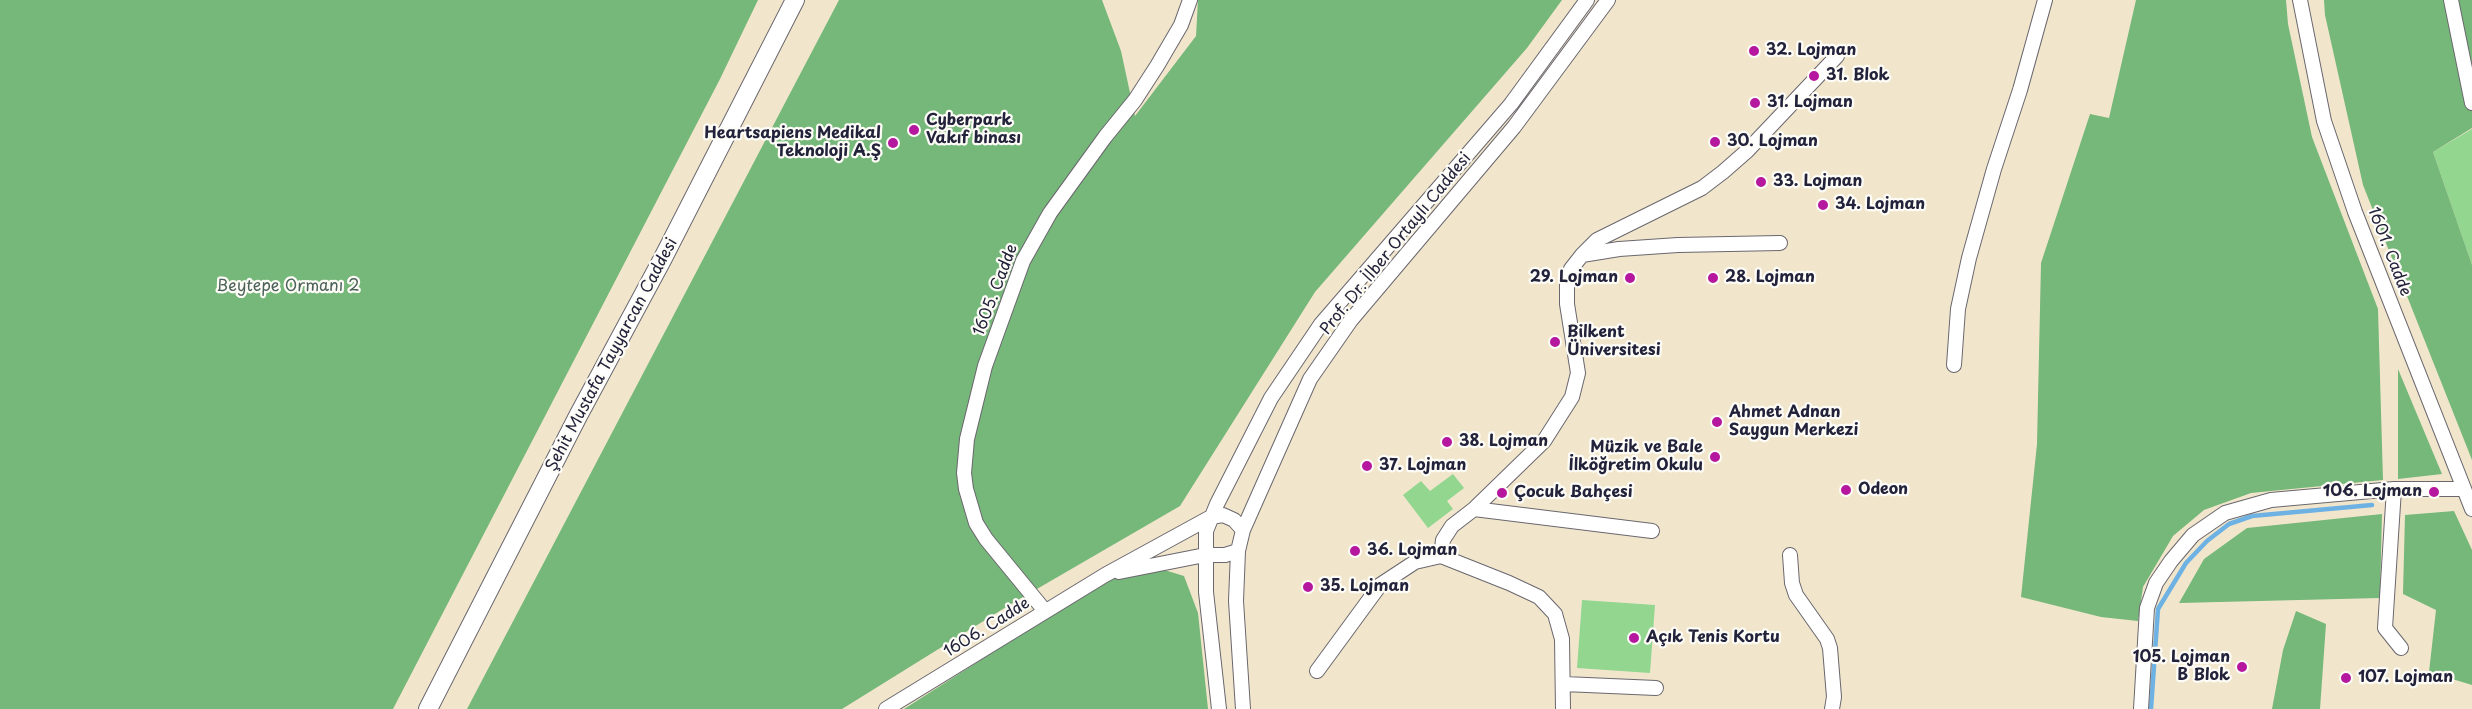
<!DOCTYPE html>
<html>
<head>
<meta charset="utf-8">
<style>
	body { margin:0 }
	canvas { display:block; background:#f1e6cc }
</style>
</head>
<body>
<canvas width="2472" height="709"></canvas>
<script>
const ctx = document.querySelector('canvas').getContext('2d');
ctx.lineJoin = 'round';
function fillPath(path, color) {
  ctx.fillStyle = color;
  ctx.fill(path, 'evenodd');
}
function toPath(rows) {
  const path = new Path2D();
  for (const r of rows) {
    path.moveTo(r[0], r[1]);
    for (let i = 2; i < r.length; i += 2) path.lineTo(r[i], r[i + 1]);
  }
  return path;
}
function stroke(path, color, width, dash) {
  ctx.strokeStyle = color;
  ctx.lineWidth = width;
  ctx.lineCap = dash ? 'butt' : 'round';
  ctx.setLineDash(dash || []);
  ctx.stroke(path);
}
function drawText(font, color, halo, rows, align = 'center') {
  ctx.font = font + ' "Playpen Sans",sans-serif';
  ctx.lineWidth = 4.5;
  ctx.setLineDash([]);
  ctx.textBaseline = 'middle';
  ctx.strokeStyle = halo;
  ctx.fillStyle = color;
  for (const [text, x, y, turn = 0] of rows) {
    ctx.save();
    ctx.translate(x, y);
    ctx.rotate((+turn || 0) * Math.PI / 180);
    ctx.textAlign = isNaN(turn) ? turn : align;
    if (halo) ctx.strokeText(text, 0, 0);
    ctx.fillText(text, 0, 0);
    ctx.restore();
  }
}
fillPath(toPath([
	[2472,129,2472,265,2433,152],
	[1453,474,1464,488,1447,501,1453,509,1428,528,1403,495,1421,481,1430,491],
	[1582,600,1655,605,1650,673,1577,668]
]), '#93d68f');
fillPath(toPath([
	[0,0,758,0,720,79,393,709,0,709],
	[839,0,1102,0,1121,51,1135,116,1196,36,1198,0,1562,0,1527,48,1315,292,1180,506,1011,604,842,709,467,709],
	[2136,0,2286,0,2288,24,2312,137,2378,309,2383,480,2251,493,2204,510,2173,536,2143,587,2138,621,2101,617,2021,597,2037,444,2041,263,2090,114,2109,118],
	[2324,0,2472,0,2472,128,2433,152,2472,265,2472,460,2363,185,2325,15],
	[2398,369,2442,474,2398,479],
	[2454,511,2472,550,2472,685,2429,672,2436,610,2403,594,2405,515],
	[2382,514,2380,598,2179,603,2204,559,2247,528],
	[1158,568,1184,576,1198,613,1208,709,904,709,1106,580],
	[2296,611,2326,624,2320,709,2272,709,2283,650]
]), '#76b77a');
stroke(toPath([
	[2151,709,2158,609,2186,563,2207,541,2229,524,2252,516,2372,505]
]), '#6eb2e4', 4.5);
const minor = toPath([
	[2300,0,2324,121,2355,212,2472,509],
	[2451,0,2472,103],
	[1582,255,1619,249,1678,245,1780,243],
	[1954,365,1958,309,1969,258,1994,169,2020,90,2045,0],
	[2394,489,2385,628,2401,648],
	[1474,509,1652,531],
	[1790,555,1792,583,1796,595,1827,639,1830,648,1834,697,1832,709],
	[1441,556,1443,540,1452,526,1474,509,1544,441,1572,397,1578,373,1567,304,1567,284,1571,269,1582,255,1597,240,1702,188,1723,172,1747,151,1837,56],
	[1441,556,1509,583,1539,597,1555,614,1562,639,1563,709],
	[1119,572,1205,555,1225,555,1238,551],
	[1045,611,986,539,976,523,966,489,964,473,967,439,985,366,1023,261,1050,213,1105,137,1135,100,1157,66,1181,25,1190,0],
	[1317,671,1380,585,1415,562,1441,556],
	[1564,684,1656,688],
	[886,709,1105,575,1211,517,1223,515,1234,520,1243,530],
	[1219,709,1206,592,1206,531,1217,504,1271,398,1321,324,1511,104,1587,0],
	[1243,709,1236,601,1238,551,1243,530,1310,379,1351,320,1514,127,1608,0],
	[2141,709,2147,608,2156,583,2171,561,2193,535,2225,513,2271,500,2394,489,2463,489]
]);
const major = toPath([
	[428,709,578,416,662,260,795,0]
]);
stroke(minor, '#6a676e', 16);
stroke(major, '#6a676e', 20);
stroke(minor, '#fff', 14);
stroke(major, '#fff', 18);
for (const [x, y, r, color] of [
	[1754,51,6,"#b5179e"],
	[1814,76,6,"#b5179e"],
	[1755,103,6,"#b5179e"],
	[914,130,6,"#b5179e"],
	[1715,142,6,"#b5179e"],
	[893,143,6,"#b5179e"],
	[1761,182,6,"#b5179e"],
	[1823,205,6,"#b5179e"],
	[1630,278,6,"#b5179e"],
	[1713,278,6,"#b5179e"],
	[1555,342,6,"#b5179e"],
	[1717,422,6,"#b5179e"],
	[1447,442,6,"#b5179e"],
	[1715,457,6,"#b5179e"],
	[1367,466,6,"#b5179e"],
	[1846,490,6,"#b5179e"],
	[2434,492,6,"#b5179e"],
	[1502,493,6,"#b5179e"],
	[1355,551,6,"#b5179e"],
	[1308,587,6,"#b5179e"],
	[1634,638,6,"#b5179e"],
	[2242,667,6,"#b5179e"],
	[2346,678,6,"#b5179e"]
]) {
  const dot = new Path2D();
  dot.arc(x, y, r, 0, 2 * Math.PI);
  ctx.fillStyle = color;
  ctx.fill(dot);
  stroke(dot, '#fdfcf7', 2);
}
drawText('bold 16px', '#22223b', '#fdfcf7', [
	["32. Lojman",1766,51],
	["31. Blok",1826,76],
	["31. Lojman",1767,103],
	["Cyberpark",926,121],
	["Vakıf binası",926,139],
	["Heartsapiens Medikal",881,134,"right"],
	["Teknoloji A.Ş",881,152,"right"],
	["30. Lojman",1727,142],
	["33. Lojman",1773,182],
	["34. Lojman",1835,205],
	["29. Lojman",1618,278,"right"],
	["28. Lojman",1725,278],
	["Bilkent",1567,333],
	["Üniversitesi",1567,351],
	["Ahmet Adnan",1729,413],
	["Saygun Merkezi",1729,431],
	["38. Lojman",1459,442],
	["Müzik ve Bale",1703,448,"right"],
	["İlköğretim Okulu",1703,466,"right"],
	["37. Lojman",1379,466],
	["Odeon",1858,490],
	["106. Lojman",2422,492,"right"],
	["Çocuk Bahçesi",1514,493],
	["36. Lojman",1367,551],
	["35. Lojman",1320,587],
	["Açık Tenis Kortu",1646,638],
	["105. Lojman",2230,658,"right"],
	["B Blok",2230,676,"right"],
	["107. Lojman",2358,678]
], 'left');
drawText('16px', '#22223b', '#fdfcf7', [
	["Prof. Dr. İlber Ortaylı Caddesi",1396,244,-51],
	["1601. Cadde",2389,252,69],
	["1605. Cadde",996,290,-69],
	["Şehit Mustafa Tayyarcan Caddesi",612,355,-62],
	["1606. Cadde",987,628,-32]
]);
drawText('16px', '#4a6158', '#fdfcf7', [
	["Beytepe Ormanı 2",288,287]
]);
</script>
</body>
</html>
